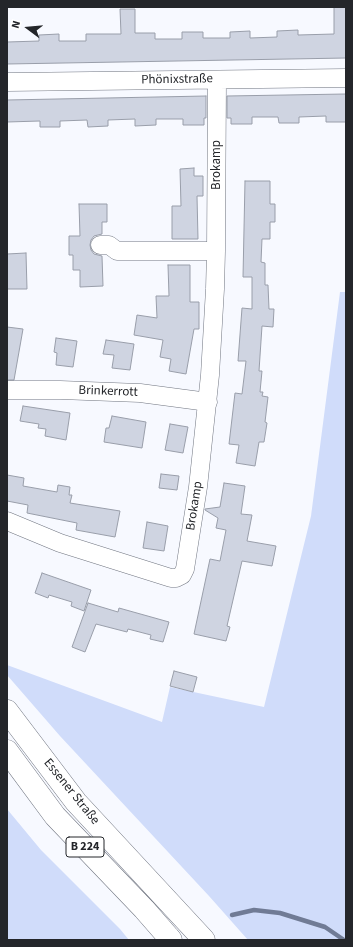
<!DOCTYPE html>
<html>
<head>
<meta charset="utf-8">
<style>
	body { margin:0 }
	#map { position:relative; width:353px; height:947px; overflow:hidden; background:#f7f9ff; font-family:"Source Sans 3",sans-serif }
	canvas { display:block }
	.frame { position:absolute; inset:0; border:8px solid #24262a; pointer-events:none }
	.north { position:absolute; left:8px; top:8px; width:40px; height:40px; -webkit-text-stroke:3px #fff; paint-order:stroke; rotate:286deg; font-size:11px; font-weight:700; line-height:16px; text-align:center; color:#24262a }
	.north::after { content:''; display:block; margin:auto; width:14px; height:18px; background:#24262a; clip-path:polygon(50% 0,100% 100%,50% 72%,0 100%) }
</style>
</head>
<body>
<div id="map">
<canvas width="353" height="947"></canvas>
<div class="frame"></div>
<div class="north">N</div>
</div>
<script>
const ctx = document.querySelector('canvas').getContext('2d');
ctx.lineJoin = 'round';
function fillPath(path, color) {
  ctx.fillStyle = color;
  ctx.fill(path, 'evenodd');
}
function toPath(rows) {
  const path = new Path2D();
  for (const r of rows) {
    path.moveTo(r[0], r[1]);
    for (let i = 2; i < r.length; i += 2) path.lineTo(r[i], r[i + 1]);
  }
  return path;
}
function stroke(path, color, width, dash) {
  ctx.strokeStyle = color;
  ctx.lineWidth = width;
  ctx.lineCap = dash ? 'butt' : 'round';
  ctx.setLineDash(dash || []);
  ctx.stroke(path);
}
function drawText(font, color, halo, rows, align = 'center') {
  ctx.font = font + ' "Source Sans 3",sans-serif';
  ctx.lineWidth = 4;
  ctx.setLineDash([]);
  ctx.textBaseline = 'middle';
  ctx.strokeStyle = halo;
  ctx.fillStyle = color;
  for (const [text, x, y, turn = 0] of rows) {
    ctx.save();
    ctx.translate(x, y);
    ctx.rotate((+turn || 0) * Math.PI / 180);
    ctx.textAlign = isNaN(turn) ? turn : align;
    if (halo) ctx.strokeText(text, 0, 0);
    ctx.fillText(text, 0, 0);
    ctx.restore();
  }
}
fillPath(toPath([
	[340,292,346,292,346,940,248,940,209,896,60,736,7,675,7,665,162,722,170,687,264,707,311,516],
	[7,809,41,850,120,929,129,940,7,940]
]), '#d0dcfa');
stroke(toPath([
	[232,915,254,910,280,913,325,927,344,940]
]), '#707b95', 4.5);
const building = toPath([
	[334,7,346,7,346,58,7,64,7,42,39,41,39,35,59,34,59,41,86,41,86,34,121,34,120,9,135,9,135,33,155,33,155,39,182,39,182,32,203,32,203,38,230,38,230,32,250,31,250,38,277,37,277,31,298,30,298,35,334,34,334,7],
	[346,94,346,122,326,122,326,116,299,117,299,123,279,123,278,117,252,117,252,124,231,124,231,118,227,118,227,96,346,94],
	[206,96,206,118,204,118,204,125,183,125,183,119,156,119,156,125,135,126,135,119,108,120,108,126,88,127,87,120,60,121,60,127,40,127,40,121,7,122,7,100,206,96],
	[194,168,194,176,203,176,203,196,197,196,198,239,172,239,172,206,181,206,180,169,194,168],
	[245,181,270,181,270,204,275,204,275,222,270,222,270,239,262,239,261,262,265,263,265,285,268,285,269,309,274,309,273,327,262,326,259,371,262,371,260,392,263,392,262,396,268,397,265,422,267,423,264,442,259,442,255,466,236,463,239,445,229,444,235,393,242,394,246,361,238,361,242,308,252,309,252,277,243,277,245,181],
	[79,204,107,204,107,222,102,222,102,234,94,236,91,240,90,245,91,250,94,254,102,256,103,286,80,287,80,270,73,270,73,255,69,255,69,236,80,236,79,204],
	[26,253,27,289,7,289,7,254,26,253],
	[168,265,190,265,190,302,199,302,199,329,194,329,186,374,169,371,171,359,160,357,163,340,134,335,137,315,157,318,156,296,169,296,168,265],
	[7,327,23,329,14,380,7,380,7,327],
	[56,338,77,341,73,367,56,365,57,353,54,352,56,338],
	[106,340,134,344,130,370,112,368,114,355,103,354,106,340],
	[23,406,70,413,66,440,45,436,46,429,38,428,39,424,20,421,23,406],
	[112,416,146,422,142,448,104,442,106,428,109,428,112,416],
	[170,424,188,427,183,453,165,450,170,424],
	[161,474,179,476,177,490,159,488,161,474],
	[7,475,24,478,23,486,57,492,58,485,70,487,69,495,72,495,70,503,120,511,115,537,76,530,77,523,27,513,28,505,7,501,7,475],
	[224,483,245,486,241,514,252,515,247,541,276,546,272,566,242,561,227,626,230,627,226,641,194,634,210,559,220,561,226,530,216,528,218,518,205,510,205,509,220,507,224,483],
	[147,522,168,526,164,551,143,548,147,522],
	[42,573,91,590,84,611,71,606,72,602,49,595,48,598,35,593,42,573],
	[88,603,118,612,119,608,169,622,163,642,150,639,151,635,128,629,127,632,96,624,85,652,72,647,88,603],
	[174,671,197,677,193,692,170,686,174,671]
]);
fillPath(building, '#cfd4e1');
stroke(building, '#999eaa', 1);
const street = toPath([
	[7,82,346,78],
	[100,245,109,245,117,251,216,251],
	[7,390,60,390,140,393,208,402],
	[7,521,60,543,171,578,176,578,182,575,185,569,198,487,210,375,215,289,216,251,217,80]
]);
const primary = toPath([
	[7,711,76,802,204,940],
	[7,751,55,816,144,909,171,940]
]);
const highway = toPath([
	[169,938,170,940]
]);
stroke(street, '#707580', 19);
stroke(primary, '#707580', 23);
stroke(highway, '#707580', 23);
stroke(street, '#fff', 18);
stroke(primary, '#fff', 22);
stroke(highway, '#fff', 22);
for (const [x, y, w] of [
	[85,847,38]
]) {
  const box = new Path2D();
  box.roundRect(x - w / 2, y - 10, w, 20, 3);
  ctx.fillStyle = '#fff';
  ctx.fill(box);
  stroke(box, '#24262a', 1);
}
drawText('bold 12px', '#24262a', null, [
	["B 224",85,847]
]);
drawText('13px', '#24262a', '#fff', [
	["Phönixstraße",177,80,-1],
	["Brokamp",217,165,-90],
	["Brinkerrott",108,392,2],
	["Brokamp",195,506,-81],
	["Essener Straße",71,792,51]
]);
</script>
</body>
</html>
